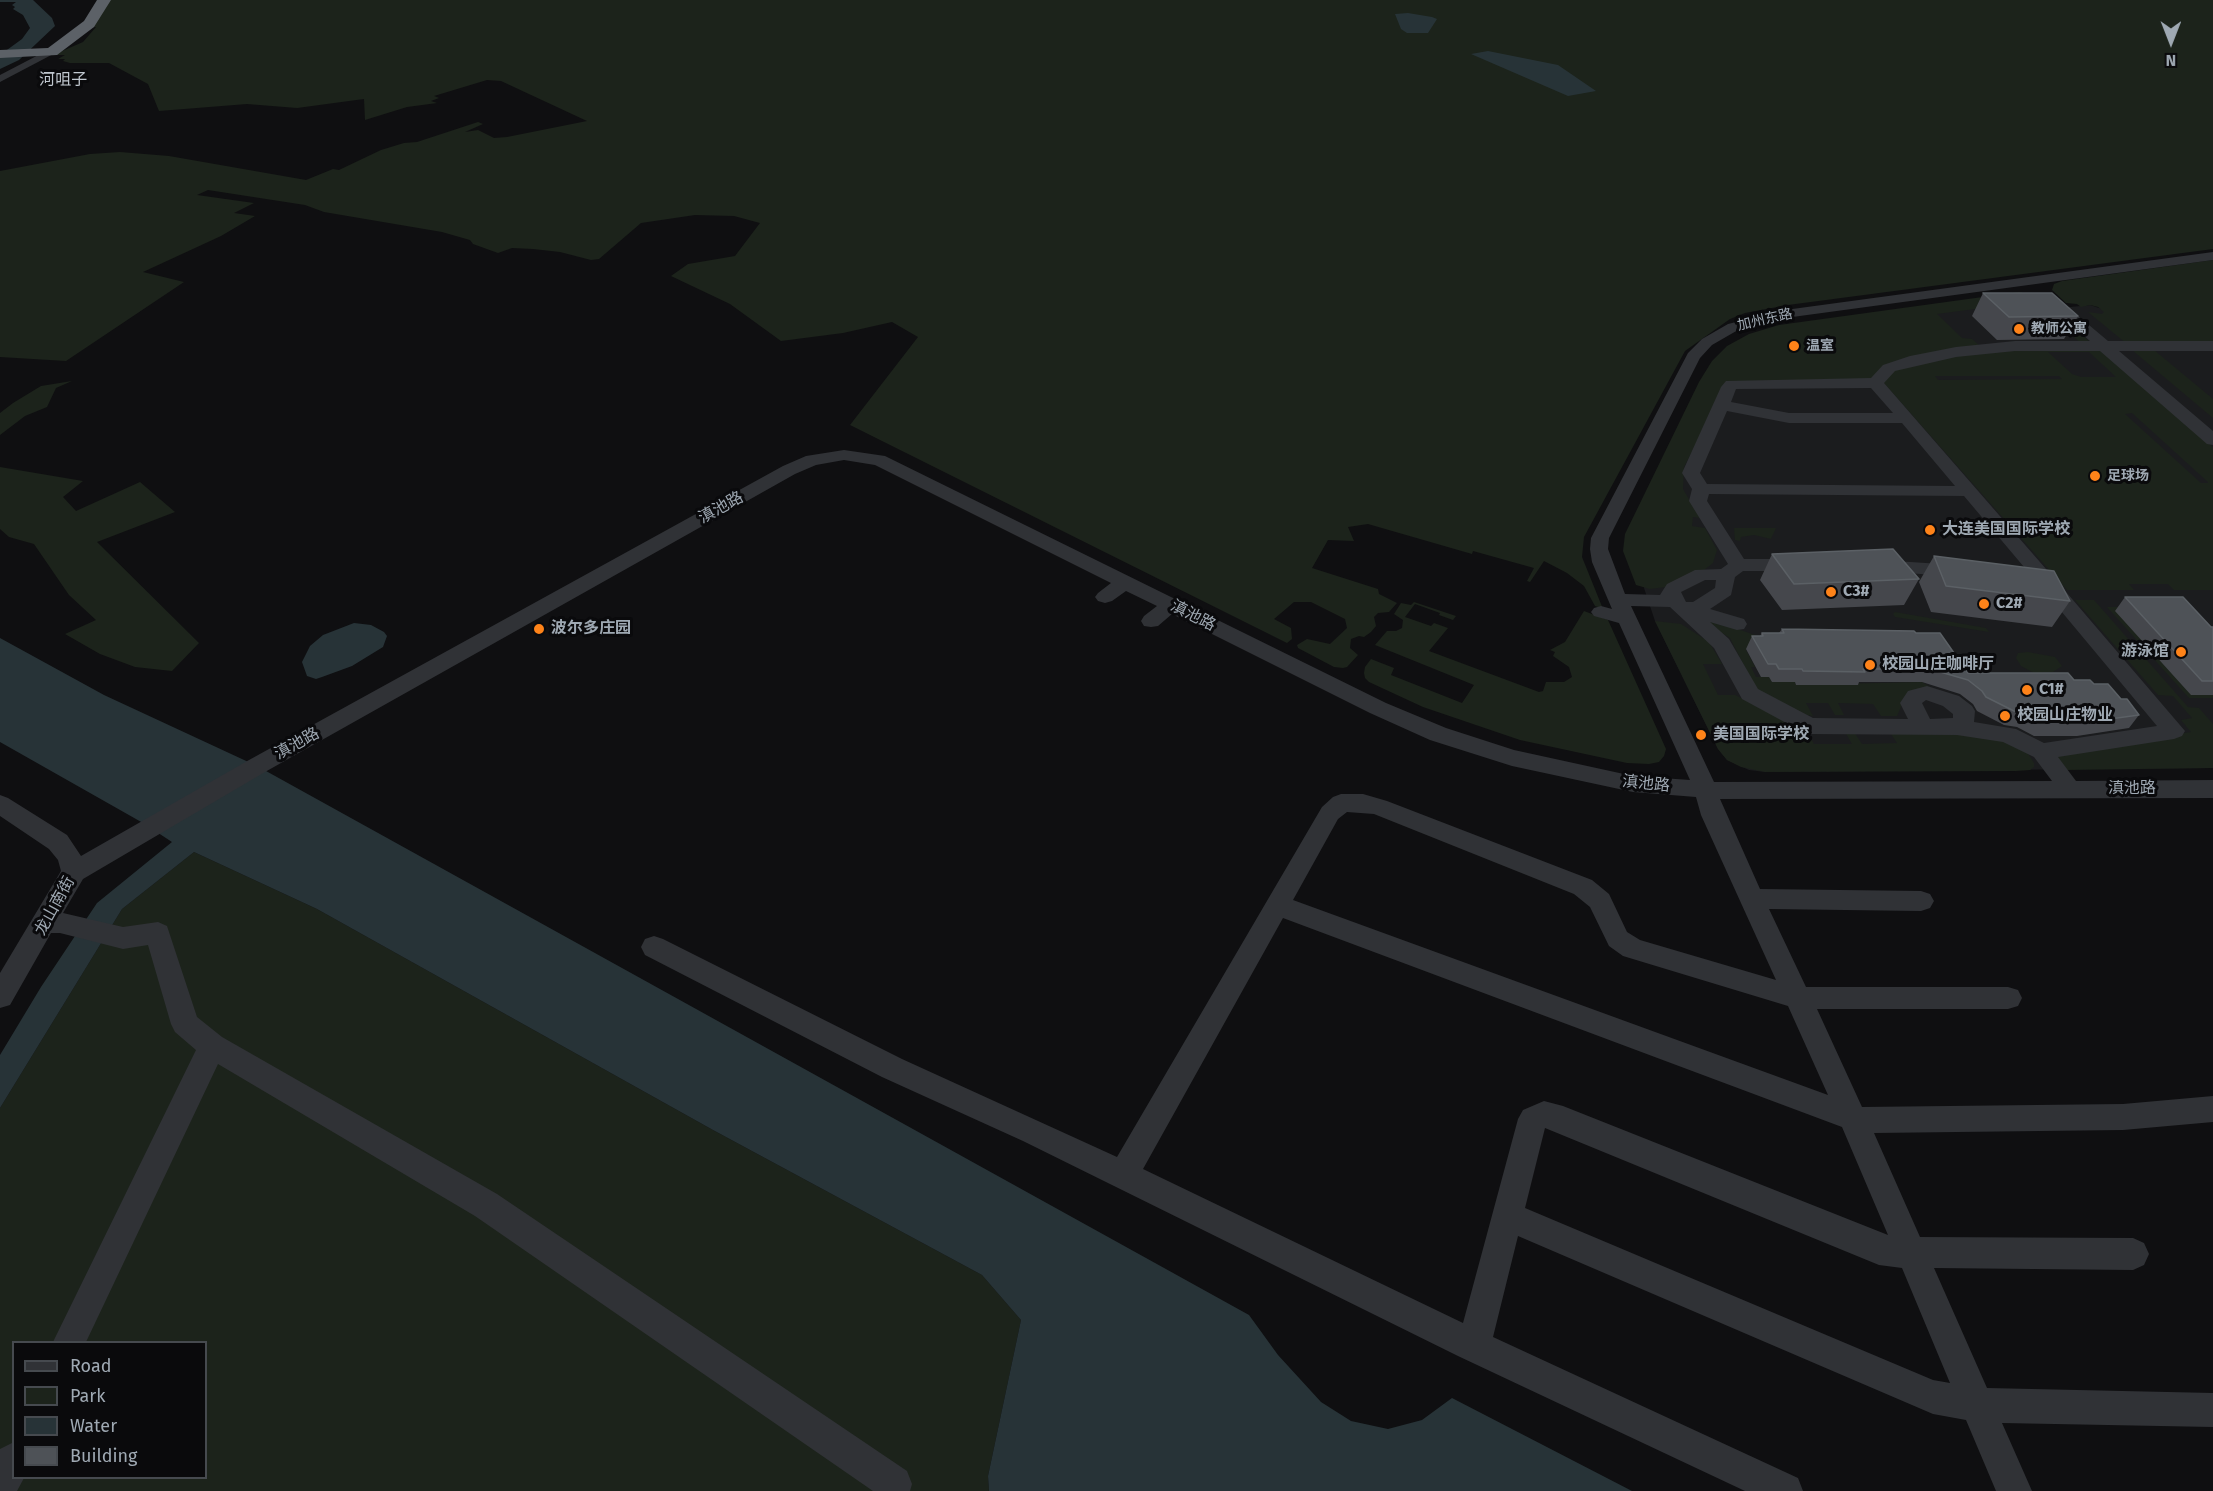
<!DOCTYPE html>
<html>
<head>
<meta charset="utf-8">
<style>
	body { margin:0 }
	#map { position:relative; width:2213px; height:1491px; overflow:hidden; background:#0f0f11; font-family:"Fira Sans",sans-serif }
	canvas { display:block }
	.legend { position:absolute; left:12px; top:1341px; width:195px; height:138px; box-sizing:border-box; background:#0a0a0c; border:2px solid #464a4f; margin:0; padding:8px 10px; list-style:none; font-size:18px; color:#9fa9b3 }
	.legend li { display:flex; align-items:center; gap:12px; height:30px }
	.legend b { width:30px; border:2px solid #464a4f }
	.north { position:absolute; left:2141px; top:12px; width:60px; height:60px; -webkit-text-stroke:4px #0a0a0c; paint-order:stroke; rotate:180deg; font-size:16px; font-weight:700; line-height:24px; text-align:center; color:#9fa9b3 }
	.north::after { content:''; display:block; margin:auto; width:21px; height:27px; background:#9fa9b3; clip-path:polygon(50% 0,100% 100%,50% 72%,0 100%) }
</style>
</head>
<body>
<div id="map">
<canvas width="2213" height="1491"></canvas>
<ul class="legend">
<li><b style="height:8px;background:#303236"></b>Road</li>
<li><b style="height:16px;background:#1c231b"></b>Park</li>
<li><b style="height:16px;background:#273337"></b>Water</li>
<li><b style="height:16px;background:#4e5257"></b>Building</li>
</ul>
<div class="north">N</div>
</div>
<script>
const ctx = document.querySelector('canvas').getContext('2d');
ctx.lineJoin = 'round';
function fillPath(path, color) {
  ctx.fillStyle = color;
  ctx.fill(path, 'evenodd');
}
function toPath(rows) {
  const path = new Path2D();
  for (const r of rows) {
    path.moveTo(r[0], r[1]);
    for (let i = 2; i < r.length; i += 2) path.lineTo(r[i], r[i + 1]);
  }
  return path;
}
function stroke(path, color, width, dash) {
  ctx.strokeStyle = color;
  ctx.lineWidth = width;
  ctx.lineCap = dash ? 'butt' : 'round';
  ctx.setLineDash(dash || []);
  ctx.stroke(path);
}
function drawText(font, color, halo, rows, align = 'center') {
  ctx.font = font + ' "Fira Sans","Noto Sans SC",sans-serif';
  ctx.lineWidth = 6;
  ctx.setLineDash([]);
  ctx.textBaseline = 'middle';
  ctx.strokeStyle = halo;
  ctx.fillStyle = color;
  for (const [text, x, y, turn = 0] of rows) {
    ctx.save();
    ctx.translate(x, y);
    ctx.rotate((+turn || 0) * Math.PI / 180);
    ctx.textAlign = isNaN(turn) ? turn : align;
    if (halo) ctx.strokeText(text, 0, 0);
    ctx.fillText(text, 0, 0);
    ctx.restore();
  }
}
fillPath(toPath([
	[2023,300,1991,315,2090,305,2213,345,2213,768,1765,772,1749,770,1727,760,1718,749,1655,621,1644,588,1645,565,1713,385,1772,337]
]), '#1b1c1e');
fillPath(toPath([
	[108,0,2213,0,2213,249,1788,305,1745,313,1730,319,1685,351,1584,537,1582,557,1603,609,1595,606,1584,586,1567,573,1544,561,1530,582,1527,581,1534,568,1473,551,1472,554,1368,524,1348,527,1354,541,1328,540,1312,568,1378,589,1379,594,1397,603,1389,612,1378,613,1374,617,1376,626,1371,632,1364,637,1359,636,1351,639,1350,648,1358,655,1347,667,1343,668,1334,667,1298,648,1297,645,1307,639,1330,644,1347,628,1345,619,1311,602,1294,602,1274,619,1291,628,1292,639,1287,643,850,425,918,337,892,322,843,333,781,341,730,304,671,276,688,264,735,256,760,223,734,216,695,215,641,223,599,259,591,260,560,252,533,249,512,248,498,253,473,244,470,240,442,232,324,212,305,205,208,190,197,195,254,203,234,213,255,216,221,236,143,272,184,282,66,361,0,357,0,171,90,154,120,152,169,156,306,180,333,169,339,170,381,150,404,143,417,142,478,122,483,124,465,132,478,130,494,138,507,137,587,121,501,81,487,80,434,96,439,98,431,101,437,103,407,107,365,120,364,99,297,108,247,104,159,111,148,84,109,63,70,63,63,61,65,59,58,59,65,55,53,55,83,42,96,27,86,28],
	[2213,260,2213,345,2127,344,2088,312,2102,314,2104,312,2098,307,2090,305,2081,307,2077,304,2066,303,2052,290,2054,284,2062,281],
	[2019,292,2033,295,2050,307,2090,342,2082,344,2039,307,1983,308,1937,314,1962,338,1972,339,1980,346,1928,354,1877,379,1726,385,1684,467,1683,489,1700,518,1693,517,1692,526,1705,528,1717,550,1713,563,1704,570,1674,586,1650,589,1636,585,1623,551,1625,534,1699,382,1712,361,1727,346,1749,334,1779,325],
	[2018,348,2099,349,2213,447,2213,590,2174,590,2168,584,2129,584,2134,590,2067,590,1883,382,1893,369,1923,361],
	[2048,352,2089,352,2116,377,2081,377,2072,374],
	[1935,376,2059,376,2062,379,1938,380],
	[2132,413,2208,482,2208,483,2201,483,2125,414],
	[2132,350,2154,350,2213,399,2213,418],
	[72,381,56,388,47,407,25,416,0,435,0,413,13,403,41,386],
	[0,467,83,481,63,497,76,511,140,482,175,512,97,542,199,643,172,671,135,667,100,654,65,634,96,620,69,595,34,544,9,537,0,529],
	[1734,528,1776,528,1771,539,1754,535,1741,537,1740,541,1735,540],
	[2075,600,2094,600,2188,707,2199,708,2213,724,2213,768,2067,770,2056,762,2059,753,2191,732,2181,720,2192,718,2173,696,2158,695],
	[1414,602,1456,616,1453,620,1439,615,1440,613,1415,604,1405,617,1431,626,1434,623,1448,628,1429,651,1539,692,1543,691,1546,682,1564,682,1572,677,1569,667,1553,656,1555,652,1550,650,1565,642,1584,611,1608,620,1666,749,1664,756,1659,762,1649,764,1627,763,1520,740,1423,707,1369,682,1365,678,1364,673,1365,667,1371,659,1394,668,1391,675,1462,703,1474,685,1375,645,1387,631,1396,631,1402,628,1403,620,1394,614,1401,603,1411,605],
	[2107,607,2127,607,2213,695,2213,698,2189,698],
	[1895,612,1986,628,1989,632,1895,617,1893,614],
	[1709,619,1775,642,1746,650,1755,667,1751,667,1756,677,1769,677,1772,682,1795,682,1796,685,1922,682,1932,688,1906,695,1897,716,1881,716,1873,704,1838,703,1844,715,1835,715,1828,703,1806,703,1813,716,1807,715,1756,689,1730,638,1709,625],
	[1655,621,1681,624,1709,642,1722,664,1703,664,1718,695,1735,695,1807,731,1814,744,1852,744,1845,732,1854,732,1862,744,1897,743,1889,731,1948,731,2012,742,2027,752,2034,763,2034,767,2030,770,2016,771,1765,772,1741,767,1727,760,1718,749],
	[2028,652,2055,657,2062,666,2053,672,2034,673,2021,666,2016,658,2018,653],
	[194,852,317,909,713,1130,982,1275,1021,1320,988,1476,989,1491,0,1491,0,1108,122,909],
	[14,1342,206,1342,206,1478,14,1478]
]), '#1c231b');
fillPath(toPath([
	[0,0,33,0,52,18,55,26,19,60,0,69,0,55,22,39,30,28,23,15,13,9,15,7,12,5,16,2,0,2],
	[1408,13,1432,17,1437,19,1428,33,1407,33,1401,29,1395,14],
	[1488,51,1558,65,1596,91,1568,96,1471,54],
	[354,623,371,625,384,632,387,636,383,647,352,666,322,677,316,679,307,676,302,662,310,646,323,635],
	[0,638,104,695,257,766,1249,1315,1278,1355,1321,1402,1351,1421,1388,1429,1422,1420,1452,1398,1632,1491,989,1491,988,1476,1021,1320,982,1275,713,1130,317,909,194,852,122,909,0,1108,0,1055,41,987,97,903,172,842,143,823,0,742]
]), '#273337');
fillPath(toPath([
	[48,50,57,52,0,82,0,75,48,50],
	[2213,252,2213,260,1785,318,1738,330,1712,345,1700,358,1609,538,1608,549,1625,594,1660,595,1667,584,1695,570,1721,569,1728,564,1689,501,1692,489,1682,473,1721,387,1726,381,1871,378,1883,365,1910,356,1956,347,2015,341,2090,341,2048,305,2046,302,2053,298,2058,299,2108,341,2213,341,2213,351,2119,351,2213,431,2213,445,2207,444,2100,351,2015,351,1956,357,1895,371,1884,383,2046,569,2049,573,2046,577,2010,577,2007,573,2010,569,2024,567,1964,496,1709,494,1707,501,1744,559,1795,559,1802,561,1805,565,1802,569,1795,571,1743,571,1735,577,1731,595,1710,609,1744,619,1747,624,1744,629,1737,630,1710,622,1729,639,1758,689,1813,718,1908,719,1900,703,1908,691,1927,686,1959,696,1972,706,1975,711,1974,722,2016,729,2044,743,2157,726,2041,587,2038,583,2041,579,2048,577,2055,579,2185,731,2182,736,2174,739,2058,757,2076,781,2213,780,2213,798,1720,799,1760,889,1921,891,1930,894,1934,901,1930,908,1921,911,1769,909,1806,987,2008,987,2018,990,2022,998,2018,1006,2008,1009,1817,1009,1862,1107,2123,1104,2213,1096,2213,1122,2123,1130,1874,1133,1920,1237,2133,1238,2144,1243,2149,1254,2144,1265,2133,1270,1934,1268,1987,1388,2213,1393,2213,1427,2002,1423,2032,1491,1996,1491,1966,1420,1933,1414,1518,1236,1493,1337,1798,1478,1803,1491,1745,1491,1458,1356,1023,1141,882,1077,645,955,641,947,645,939,654,936,663,939,902,1059,1117,1157,1322,807,1333,797,1341,794,1363,794,1387,801,1592,880,1609,894,1627,932,1640,940,1776,980,1701,815,1696,797,1633,792,1512,766,1430,740,1370,713,1172,614,1158,626,1151,627,1144,626,1141,621,1144,616,1157,606,1126,591,1112,601,1105,603,1098,601,1095,597,1098,593,1111,583,875,465,844,460,816,465,795,474,265,772,83,879,63,913,123,927,158,922,167,926,197,1017,222,1037,497,1194,907,1471,912,1484,910,1491,873,1491,475,1216,218,1064,86,1342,53,1342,196,1050,175,1032,171,1024,148,945,123,949,60,933,51,933,10,1005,0,1008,0,973,61,871,58,860,49,849,0,816,0,795,8,798,67,835,81,856,249,760,783,466,806,456,844,450,885,456,1386,703,1446,728,1514,750,1633,776,1690,780,1619,623,1594,616,1591,612,1594,608,1601,606,1612,609,1592,562,1590,549,1591,538,1688,353,1702,339,1728,324,1785,310,2213,252],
	[1871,388,1893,413,1789,413,1731,402,1736,389,1871,388],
	[1727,411,1789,423,1902,423,1955,486,1707,484,1700,473,1727,411],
	[1705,580,1716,580,1715,588,1693,602,1686,602,1681,592,1705,580],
	[1631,606,1670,607,1714,648,1742,699,1801,731,1809,734,1957,735,2003,742,2034,757,2052,781,1714,782,1631,606],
	[1926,700,1943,706,1953,714,1953,718,1930,719,1922,703,1926,700],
	[1347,812,1374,814,1574,894,1590,907,1609,946,1623,956,1788,1006,1828,1095,1293,900,1338,819,1347,812],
	[1283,918,1842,1127,1888,1235,1563,1106,1544,1101,1523,1110,1518,1119,1463,1323,1143,1169,1283,918],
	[1545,1128,1879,1265,1902,1268,1950,1383,1933,1380,1525,1208,1545,1128],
	[1879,560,1957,565,1964,567,1967,571,1964,575,1957,577,1872,570,1869,566,1872,562,1879,560],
	[14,1442,14,1478,24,1478,17,1491,0,1491,0,1449,14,1442]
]), '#303236');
fillPath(toPath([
	[97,0,111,0,94,27,57,55,0,58,0,50,48,48,84,21,97,0]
]), '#5c6167');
fillPath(toPath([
	[1983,293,2078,316,2064,339,1997,340,1972,316],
	[1772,554,1919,579,1904,605,1782,610,1760,580],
	[1934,556,2070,601,2052,627,1931,612,1919,582],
	[2125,597,2213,627,2213,695,2191,695,2115,611],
	[1782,629,1916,633,1968,673,2074,680,2094,684,2121,699,2139,715,2129,728,2077,736,2034,736,2017,727,2004,725,1977,711,1973,704,1960,694,1922,682,1859,682,1858,685,1796,685,1795,682,1772,682,1769,677,1761,677,1746,649,1752,636,1760,636,1762,633,1779,633]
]), '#45474c');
const building = toPath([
	[1983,293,2052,293,2078,316,2009,317,1983,293],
	[1893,549,1919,579,1794,584,1772,554,1893,549],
	[1934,556,2054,571,2070,601,1946,586,1934,556],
	[2125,597,2183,597,2211,627,2213,627,2213,681,2202,681,2125,597],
	[1782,629,1914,631,1916,633,1940,633,1968,673,2068,673,2074,680,2090,680,2094,684,2108,684,2121,699,2127,699,2139,715,2088,722,2044,722,2027,714,2014,711,1986,697,1982,691,1968,680,1930,669,1863,669,1865,672,1803,671,1802,669,1779,669,1776,664,1768,664,1752,636,1763,636,1762,633,1784,633,1782,629]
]);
fillPath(building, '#4e5257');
stroke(building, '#5b6065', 1.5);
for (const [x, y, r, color] of [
	[2019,329,6,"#fe8319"],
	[1794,346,6,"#fe8319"],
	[2095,476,6,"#fe8319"],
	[1930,530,6,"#fe8319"],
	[1831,592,6,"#fe8319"],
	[1984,604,6,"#fe8319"],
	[539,629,6,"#fe8319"],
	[2181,652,6,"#fe8319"],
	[1870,665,6,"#fe8319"],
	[2027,690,6,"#fe8319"],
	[2005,716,6,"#fe8319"],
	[1701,735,6,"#fe8319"]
]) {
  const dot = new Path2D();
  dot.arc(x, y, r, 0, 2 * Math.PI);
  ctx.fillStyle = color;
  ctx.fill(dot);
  stroke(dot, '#0a0a0c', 2);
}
drawText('14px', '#9fa9b3', '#0a0a0c', [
	["加州东路",1765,320,-13]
]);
drawText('bold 14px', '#9fa9b3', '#0a0a0c', [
	["教师公寓",2031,329],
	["温室",1806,346],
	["足球场",2107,476]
], 'left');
drawText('16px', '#c0c7cf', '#0a0a0c', [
	["河咀子",63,81]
]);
drawText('16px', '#9fa9b3', '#0a0a0c', [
	["滇池路",721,508,-29],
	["滇池路",1193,616,27],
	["滇池路",297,744,-29],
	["滇池路",1646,784,6],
	["滇池路",2132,789],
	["龙山南街",55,906,-61]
]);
drawText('bold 16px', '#9fa9b3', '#0a0a0c', [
	["大连美国国际学校",1942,530],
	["C3#",1843,592],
	["C2#",1996,604],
	["波尔多庄园",551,629],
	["游泳馆",2169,652,"right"],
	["校园山庄咖啡厅",1882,665],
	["C1#",2039,690],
	["校园山庄物业",2017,716],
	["美国国际学校",1713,735]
], 'left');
</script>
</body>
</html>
